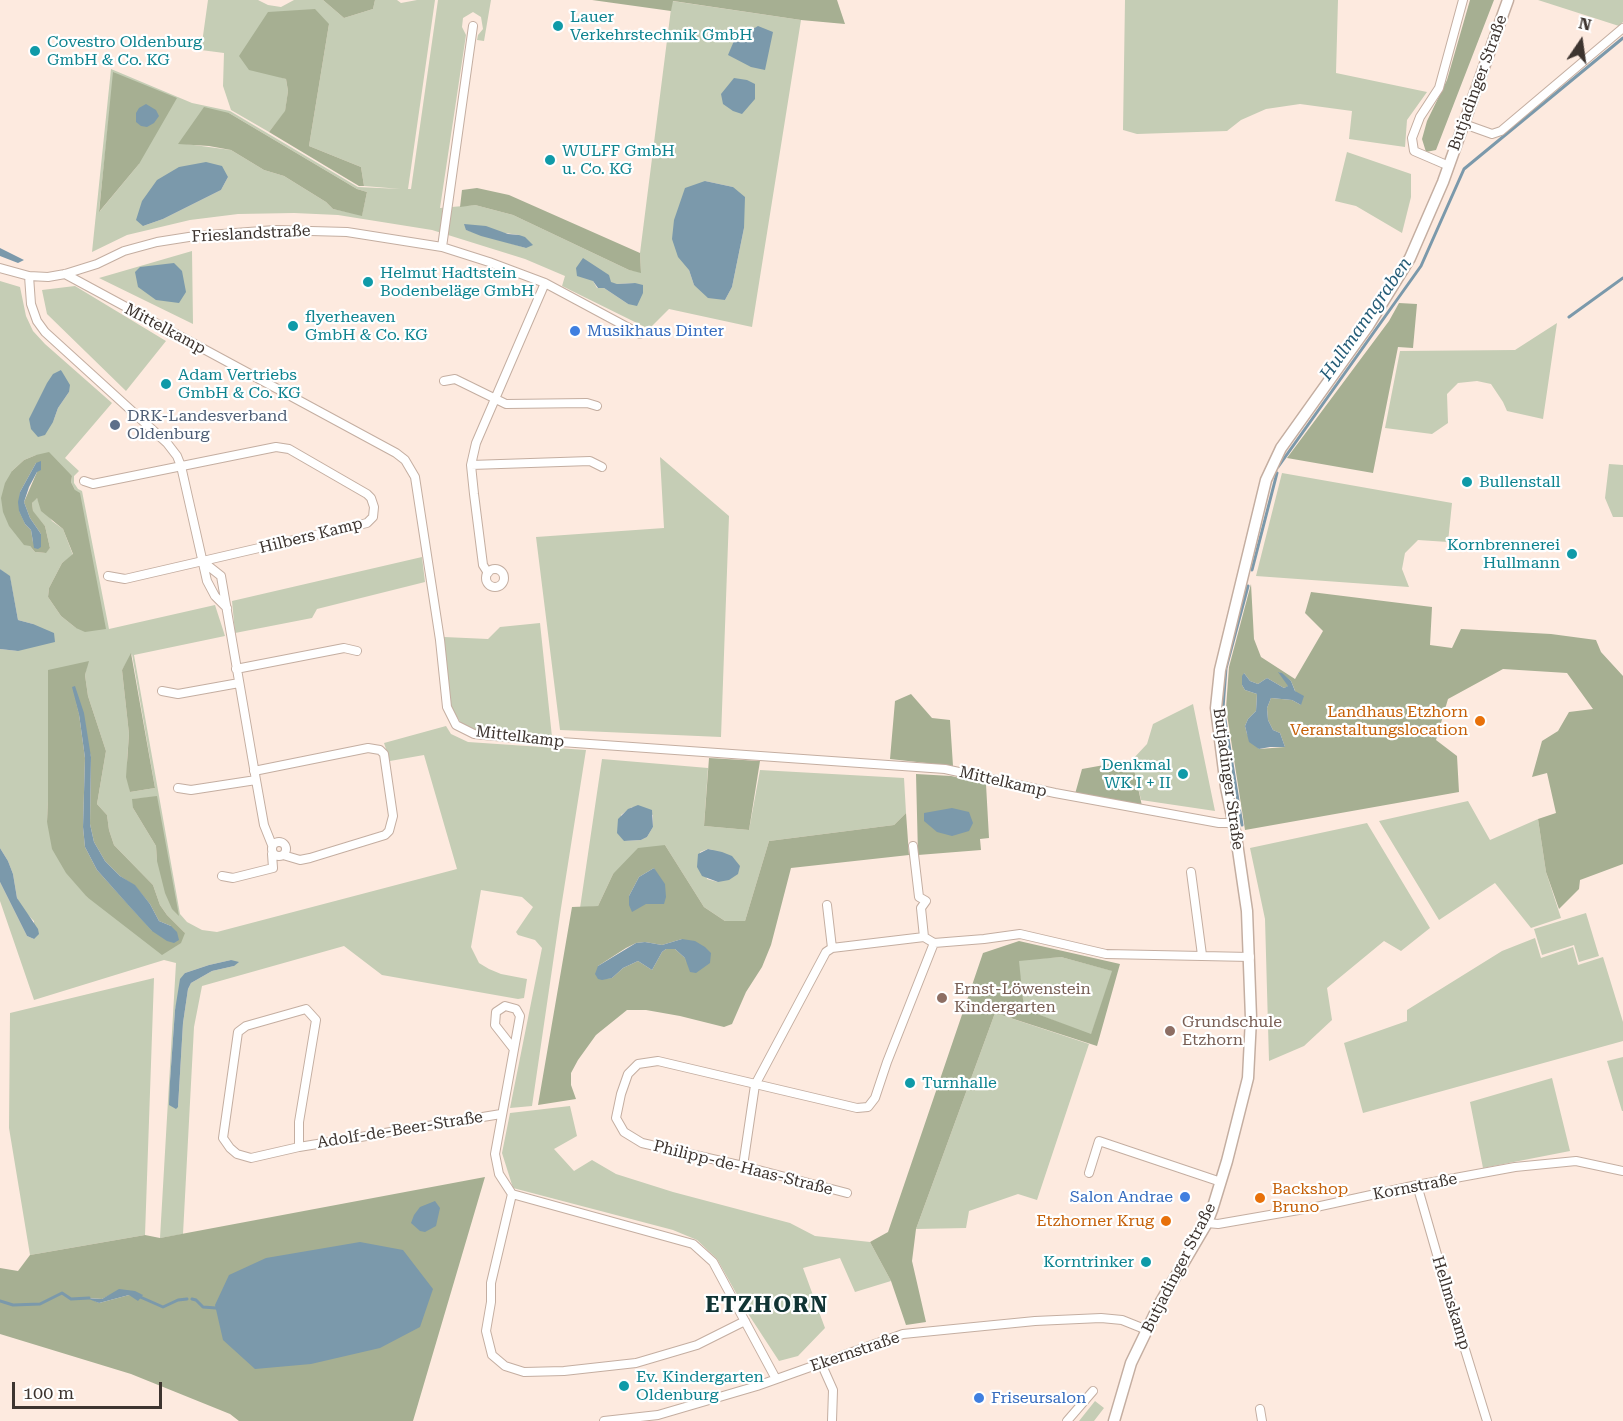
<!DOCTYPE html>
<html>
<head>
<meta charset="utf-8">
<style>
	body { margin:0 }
	#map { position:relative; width:1623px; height:1421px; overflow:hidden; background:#fdeadf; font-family:"Roboto Serif",serif }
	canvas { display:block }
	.north { position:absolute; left:1551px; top:12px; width:60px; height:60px; -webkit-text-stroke:4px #fff; paint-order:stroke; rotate:13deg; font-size:16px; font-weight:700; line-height:24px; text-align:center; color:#3d342f }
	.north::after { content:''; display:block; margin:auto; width:21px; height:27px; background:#3d342f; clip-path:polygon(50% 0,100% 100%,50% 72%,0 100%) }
	.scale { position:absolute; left:12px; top:1382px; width:150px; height:27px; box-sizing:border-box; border:3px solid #3d342f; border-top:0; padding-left:8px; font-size:18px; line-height:21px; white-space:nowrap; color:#3d342f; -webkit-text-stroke:4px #fff; paint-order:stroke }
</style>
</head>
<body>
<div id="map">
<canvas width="1623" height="1421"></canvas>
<div class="north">N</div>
<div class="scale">100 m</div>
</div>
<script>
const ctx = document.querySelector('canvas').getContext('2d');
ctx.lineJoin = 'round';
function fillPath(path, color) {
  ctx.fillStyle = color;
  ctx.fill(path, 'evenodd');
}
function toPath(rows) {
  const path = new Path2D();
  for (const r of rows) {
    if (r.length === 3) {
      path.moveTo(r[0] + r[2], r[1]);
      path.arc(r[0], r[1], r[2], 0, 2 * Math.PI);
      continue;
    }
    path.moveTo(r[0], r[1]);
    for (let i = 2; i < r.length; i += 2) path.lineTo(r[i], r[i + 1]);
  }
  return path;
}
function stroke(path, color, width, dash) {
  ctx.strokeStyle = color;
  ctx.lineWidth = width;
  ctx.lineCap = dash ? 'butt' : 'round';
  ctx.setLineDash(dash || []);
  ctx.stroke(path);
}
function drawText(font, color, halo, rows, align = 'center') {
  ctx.font = font + ' "Roboto Serif",serif';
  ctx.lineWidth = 4.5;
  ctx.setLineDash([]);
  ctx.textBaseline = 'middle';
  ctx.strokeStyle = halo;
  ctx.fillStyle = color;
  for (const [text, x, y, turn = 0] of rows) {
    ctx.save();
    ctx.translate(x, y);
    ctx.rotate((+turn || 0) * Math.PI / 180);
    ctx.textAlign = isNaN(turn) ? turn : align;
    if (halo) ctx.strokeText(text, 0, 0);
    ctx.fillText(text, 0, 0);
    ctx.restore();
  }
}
fillPath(toPath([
	[208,0,258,0,268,5,281,7,294,0,323,0,344,18,373,9,375,0,397,0,401,3,417,0,435,0,408,189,411,189,438,0,491,0,484,41,477,40,478,35,483,29,481,17,473,12,463,18,462,27,466,35,440,208,475,205,513,215,629,270,641,272,640,253,672,1,801,20,752,327,669,309,649,329,562,286,565,276,525,259,432,230,338,215,294,213,238,214,190,220,127,235,92,252,111,69,192,103,230,111,358,187,401,189,364,186,361,167,309,146,329,24,274,75,286,79,288,91,285,112,269,132,231,110,223,86,224,53,201,50],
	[753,29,729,55,736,36,744,30],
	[114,72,139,164,100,211,99,210],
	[229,113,357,189,367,192,362,215,333,209,326,202,284,176,264,170,231,150,179,143],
	[228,177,221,190,163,219,143,226],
	[705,181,733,187,744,228,732,287,725,300,694,285,689,270],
	[466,230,498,232,519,235,526,248],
	[593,281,617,284,635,283,628,304,604,288,597,288],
	[1125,0,1338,0,1336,73,1427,92,1407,120,1405,147,1349,139,1352,111,1300,104,1266,109,1241,120,1227,131,1137,134,1123,130],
	[1538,0,1623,0,1623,22,1619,26],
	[1347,152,1411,174,1411,197,1402,233,1356,206,1335,201],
	[192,251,193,324,99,278],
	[0,281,20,287,26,316,33,331,45,344,112,403,65,458,79,471,74,476,74,483,78,489,82,491,109,629,215,605,225,636,134,655,180,914,187,922,202,930,217,932,457,869,424,755,390,761,384,743,446,726,451,734,468,742,586,750,561,908,532,1106,510,1108,542,948,535,940,518,935,516,932,533,907,522,897,481,890,471,947,479,963,489,969,501,974,527,979,524,998,518,999,382,975,344,946,202,986,194,1027,183,1234,160,1238,176,963,164,960,34,1000,0,901,0,882,27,936,34,939,34,921,23,910,17,898,13,874,8,861,0,848,0,649,18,651,33,624,18,620,10,577,0,569],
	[61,370,69,392,58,408,53,422],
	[36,455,72,476,71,482,75,490,76,628,61,616,48,597,49,588,62,563,73,555,63,529,52,521,36,497,32,503,33,512,45,526,50,548,45,553,35,552,30,546,12,471,24,460],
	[132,654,155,788,130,792,127,761,129,734,122,670],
	[88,661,85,675,88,696,106,751,97,804,107,815,109,830,114,845,153,885,160,905,167,915,185,933,87,897,47,822,48,800],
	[157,797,157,861,156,846,133,808,133,799],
	[231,960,234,966,212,971,191,983,188,989,183,1023,178,1107,170,1081,175,1010,185,973,209,965],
	[75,286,166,341,126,391,47,314,42,290],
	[1557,323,1543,419,1507,411,1503,402,1491,384,1477,381,1458,383,1447,394,1448,423,1432,434,1385,428,1400,351,1515,350],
	[660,457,729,516,721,737,560,730,536,537,664,528],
	[1609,464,1623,465,1623,517,1613,517,1605,498],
	[1282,473,1452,503,1448,542,1418,540,1405,553,1402,569,1409,587,1256,576],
	[422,557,425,582,317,609,312,618,235,633,232,601],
	[540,623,552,737,477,731,461,723,450,706,444,637,488,639,500,627],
	[1193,704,1215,811,1141,800,1132,760,1147,744,1153,724],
	[602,759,708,768,704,826,749,830,760,770,904,778,906,813,894,825,769,841,745,921,725,921,704,907,665,845,613,874,598,906,580,908],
	[632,807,653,815,653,827,647,837,641,840,624,841,621,815],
	[708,849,713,850,718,882,707,879,700,852],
	[1468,801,1490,840,1538,819,1546,872,1561,918,1531,928,1495,883,1439,920,1379,821],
	[1367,823,1430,928,1401,951,1384,941,1327,988,1332,1020,1304,1046,1269,1061,1265,919,1250,848],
	[1586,913,1599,956,1579,962,1574,945,1542,955,1534,929],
	[1535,938,1541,958,1573,947,1578,965,1603,957,1623,1022,1623,1041,1363,1113,1344,1043,1407,1021,1407,1010,1502,951],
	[1061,957,1113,971,1091,1035,1024,1009,1018,960],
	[154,978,145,1235,30,1255,9,1128,10,1013],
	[995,1013,1089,1044,1037,1200,1018,1194,969,1211,966,1228,916,1229],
	[1623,1057,1623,1111,1622,1111,1607,1061],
	[1552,1078,1570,1151,1483,1168,1470,1102],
	[570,1106,577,1136,554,1149,574,1171,592,1160,616,1174,673,1192,790,1223,815,1236,870,1242,891,1281,855,1292,840,1258,803,1268,825,1328,798,1356,779,1361,745,1309,717,1259,697,1240,673,1230,513,1188,502,1153,510,1113],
	[1095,1401,1104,1408,1094,1421,1079,1421]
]), '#c5cdb5');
fillPath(toPath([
	[323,0,375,0,373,9,344,18],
	[592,0,837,0,845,24,801,20,673,1,671,11],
	[1470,0,1494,0,1436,150,1426,152,1422,139,1427,121,1447,80],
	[315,9,329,24,309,146,361,167,364,186,359,186,269,132,285,111,288,91,286,79,249,70,239,56,268,12],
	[113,72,177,98,139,164,99,212],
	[204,107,229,113,357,189,367,192,362,216,333,209,326,202,284,176,264,170,231,150,209,146,178,144],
	[477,188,509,195,640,253,641,273,629,270,513,215,475,205,460,207,462,190],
	[1399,303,1417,304,1413,348,1398,347,1373,473,1287,458,1389,321],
	[49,452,72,476,71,482,75,490,80,493,106,629,85,632,76,628,61,616,48,597,49,588,62,563,73,554,63,529,41,511,37,498,32,503,33,511,45,526,50,548,46,553,35,552,30,546,24,545,9,526,3,512,1,498,5,483,12,471,24,460,36,455],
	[36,463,37,472,24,502,30,518,41,534,41,546,33,542,31,530,25,524,19,511,20,492],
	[1251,584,1254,639,1261,657,1295,679,1323,631,1305,613,1311,592,1432,607,1430,645,1452,648,1461,629,1551,634,1596,640,1601,652,1623,676,1623,864,1580,880,1579,889,1559,909,1546,872,1538,819,1556,813,1547,773,1532,777,1542,741,1558,731,1569,712,1593,709,1567,673,1503,669,1448,699,1436,740,1457,756,1459,792,1245,830,1226,708,1229,667],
	[1279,672,1291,681,1301,705,1292,700,1271,698,1267,708,1268,720,1273,730,1280,733,1285,747,1259,749,1247,734,1245,726,1248,719,1256,711,1257,694,1245,690,1242,685,1244,673,1250,681,1258,684,1267,678,1284,688,1289,686],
	[131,653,155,788,130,792,126,777,129,734,122,670],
	[89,661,85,675,88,696,106,751,97,804,107,815,109,830,114,845,153,885,160,905,167,915,185,933,181,943,162,955,87,897,66,873,52,849,47,822,48,800,48,670],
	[72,688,91,757,90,824,94,842,105,861,120,876,135,886,150,904,159,921,171,926,152,931,97,870,85,847,83,827,85,758,79,714],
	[911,694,932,718,950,720,953,766,890,759,895,701],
	[709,758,760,761,749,830,704,826],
	[1132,760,1142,806,1075,794,1082,769],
	[916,774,951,776,986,784,989,838,980,839,981,850,918,855],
	[157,796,179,916,172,909,165,893,157,861,156,846,133,808,132,799],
	[906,813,909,855,791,868,771,945,762,967,746,992,732,1024,724,1027,680,1016,646,1010,627,1010,596,1035,578,1060,571,1073,571,1085,576,1099,538,1105,572,907,598,906,613,874,638,848,665,845,704,907,725,921,745,921,769,841,894,825],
	[654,868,664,904,646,904,629,896,639,877],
	[682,939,686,965,685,958,675,949,666,949,662,952,652,970,638,961,623,968,612,978,598,979,598,966,626,948,636,943,645,942,662,945],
	[1019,941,1120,964,1097,1046,995,1013,916,1229,912,1261,926,1322,906,1325,891,1281,870,1242,888,1232,983,953],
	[1061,957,1112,971,1091,1034,1024,1009,1019,961],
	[485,1177,413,1421,239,1421,230,1414,131,1374,0,1334,0,1268,18,1271,30,1255,145,1235,160,1238],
	[116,1292,142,1295,129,1295,99,1303,89,1298,102,1299]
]), '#a6af92');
fillPath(toPath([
	[758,26,773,32,765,70,751,67,728,55,736,36,744,30,753,29],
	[734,78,747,80,755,84,755,99,742,114,733,111,723,104,721,94],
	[146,104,156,110,159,116,154,123,147,127,141,126,136,122,136,113,139,108],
	[206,162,222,166,228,177,221,190,163,219,143,226,136,220,142,201,157,180,179,167],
	[705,181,733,187,745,197,744,228,732,287,725,300,708,298,694,285,689,270,678,257,672,239,674,220,685,188],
	[464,224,486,226,508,234,519,235,525,237,533,245,526,248,481,236,466,230],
	[0,248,24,260,18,263,0,256],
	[583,258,609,275,611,282,617,284,635,283,643,285,643,293,637,306,628,304,604,288,598,288,593,281,577,276,576,268],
	[174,263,182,271,186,292,179,303,156,300,138,287,135,272,140,267],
	[61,370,70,385,69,392,58,408,53,422,45,435,38,437,31,429,29,419,47,383,53,374],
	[41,461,41,470,37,472,29,487,24,502,30,518,41,534,41,547,38,549,34,548,31,530,25,524,19,511,18,502,20,492,36,463],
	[0,569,10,576,18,620,33,624,54,633,55,642,18,651,0,649],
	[1278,672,1282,673,1291,681,1295,691,1304,696,1301,705,1292,700,1271,698,1267,708,1268,720,1273,730,1280,733,1285,747,1270,747,1259,749,1249,742,1245,726,1248,719,1256,711,1257,694,1245,690,1242,685,1242,676,1244,673,1250,681,1258,684,1267,678,1284,688,1288,686],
	[75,686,84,713,91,757,90,824,94,842,105,861,120,876,135,885,150,904,159,921,171,926,177,932,179,940,174,943,167,941,152,931,130,907,97,870,85,847,83,827,85,758,79,714,72,687],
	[638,805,652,810,653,827,647,837,641,840,624,841,617,833,618,819,628,809],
	[952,808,969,812,973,823,969,831,952,836,937,832,924,821,924,813],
	[0,848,8,861,13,874,17,898,38,929,39,934,34,939,27,936,0,882],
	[708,849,722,852,732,856,740,866,738,874,729,880,718,882,702,876,697,867,698,854],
	[654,868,665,884,666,897,664,904,646,904,632,912,629,905,629,896,639,877],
	[682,939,695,941,705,947,711,953,710,963,696,973,690,972,685,958,675,949,666,949,662,952,652,970,638,961,623,968,612,978,602,980,598,979,595,974,598,966,636,943,645,942,662,945],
	[231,960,239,962,234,966,212,971,191,983,188,989,183,1023,178,1107,176,1109,169,1105,170,1081,175,1010,180,979,185,973,209,965],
	[435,1201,440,1208,436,1226,425,1232,420,1231,411,1223,414,1215,420,1207],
	[360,1242,403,1250,433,1289,420,1327,380,1348,311,1364,255,1369,223,1340,215,1305,229,1275,266,1258],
	[119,1289,135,1291,143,1295,138,1301,129,1295,99,1303,86,1298,102,1299]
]), '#7b99ab');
stroke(toPath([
	[1569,317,1623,278],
	[1278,467,1421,266,1464,169,1623,38],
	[1252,570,1277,473],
	[1242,825,1223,708,1226,668,1248,586],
	[138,1296,163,1307,178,1300,187,1299],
	[192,1299,196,1300,203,1307,216,1308],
	[0,1301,13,1305,40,1304,62,1293,71,1299,89,1298]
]), '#7b99ab', 3);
const minor = toPath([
	[1464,124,1492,134,1501,131,1623,28],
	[1449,166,1414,151,1412,138,1420,117,1439,88,1463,0],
	[442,247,473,26],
	[0,268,29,276,48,277,65,274,97,264,124,251,157,242,195,236,275,230,347,232,442,247,489,262,545,283,640,334],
	[65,274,396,453,405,460,415,477,440,640,447,707,456,725,474,734,547,741,945,769,1055,793,1219,823,1234,823],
	[29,276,31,304,37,321,45,332,167,443,177,456,181,466,207,581,215,596,227,608],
	[444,381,455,379,506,404,587,403,597,406],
	[471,465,590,461,602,467],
	[84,481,93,484,276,447,289,449,367,494,371,498,374,507,373,517,367,523,125,579,108,576],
	[202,561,221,576,256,780,264,825,272,845],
	[495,578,9],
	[488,573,483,565,474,494,471,465,476,443,545,283],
	[236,669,344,648,357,651],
	[162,691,178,694,239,683],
	[254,771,368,748,380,750,384,754,393,816,389,831,385,835,310,858,300,860,283,855],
	[178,788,191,790,256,780],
	[279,849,7],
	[913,846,919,897,926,901,921,908,924,937,934,943,984,939,1020,934,1106,954,1250,957],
	[1191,872,1202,955],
	[222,876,233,878,273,868,272,854],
	[827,905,832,948],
	[513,1048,495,1025,496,1012,505,1006,516,1009,520,1016,495,1154,499,1174,512,1194,693,1244,713,1262,776,1379],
	[299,1147,299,1122,316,1020,306,1009,246,1026,238,1032,223,1138,230,1148,237,1154,251,1158,299,1147,501,1114],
	[743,1166,755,1085,826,952,832,948,924,937],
	[1089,1173,1099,1141,1221,1182],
	[1417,1185,1455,1317,1487,1421],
	[847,1193,743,1166,642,1143,624,1132,616,1118,621,1094,628,1074,638,1064,658,1061,857,1108,868,1107,875,1098,887,1062,934,943],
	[512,1194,491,1283,491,1302,486,1331,492,1355,505,1366,524,1372,564,1371,636,1363,697,1345,745,1321],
	[1207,1223,1218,1224,1316,1207,1417,1185,1515,1167,1576,1161,1623,1171],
	[821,1363,833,1390,832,1421],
	[1260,1409,1262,1421],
	[604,1421,658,1415,757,1386,903,1334,1035,1321,1101,1318,1122,1320,1147,1330],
	[1067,1421,1093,1391]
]);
const tertiary = toPath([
	[1114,1421,1131,1363,1160,1303,1207,1223,1212,1210,1227,1161,1248,1078,1251,1018,1247,911,1236,836,1226,787,1216,708,1220,670,1266,480,1281,448,1368,326,1410,258,1443,182,1508,0]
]);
stroke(minor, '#c4aea1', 10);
stroke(tertiary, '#c4aea1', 13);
stroke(minor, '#fff', 8);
stroke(tertiary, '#fff', 10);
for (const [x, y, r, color] of [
	[558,26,6,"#0f9aa8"],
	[35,51,6,"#0f9aa8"],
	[550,160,6,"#0f9aa8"],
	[368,282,6,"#0f9aa8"],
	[293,326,6,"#0f9aa8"],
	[575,331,6,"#3f7fe0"],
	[166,384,6,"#0f9aa8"],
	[115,425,6,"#5c6f8a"],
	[1467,482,6,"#0f9aa8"],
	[1572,554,6,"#0f9aa8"],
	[1480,721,6,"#e8710a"],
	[1183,774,6,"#0f9aa8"],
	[942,998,6,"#8d6e63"],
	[1170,1031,6,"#8d6e63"],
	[910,1083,6,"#0f9aa8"],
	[1185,1197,6,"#3f7fe0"],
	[1260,1198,6,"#e8710a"],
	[1166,1221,6,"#e8710a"],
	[1146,1262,6,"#0f9aa8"],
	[624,1386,6,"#0f9aa8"],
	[979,1398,6,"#3f7fe0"]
]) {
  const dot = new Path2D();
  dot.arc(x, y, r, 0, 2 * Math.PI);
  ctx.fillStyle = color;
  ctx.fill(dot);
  stroke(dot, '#fff', 2);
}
drawText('16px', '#0d838f', '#fff', [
	["Lauer",570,17],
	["Verkehrstechnik GmbH",570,35],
	["Covestro Oldenburg",47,42],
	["GmbH & Co. KG",47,60],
	["WULFF GmbH",562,151],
	["u. Co. KG",562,169],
	["Helmut Hadtstein",380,273],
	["Bodenbeläge GmbH",380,291],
	["flyerheaven",305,317],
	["GmbH & Co. KG",305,335],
	["Adam Vertriebs",178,375],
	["GmbH & Co. KG",178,393],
	["Bullenstall",1479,482],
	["Kornbrennerei",1560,545,"right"],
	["Hullmann",1560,563,"right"],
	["Denkmal",1171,765,"right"],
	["WK I + II",1171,783,"right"],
	["Turnhalle",922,1083],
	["Korntrinker",1134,1262,"right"],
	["Ev. Kindergarten",636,1377],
	["Oldenburg",636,1395]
], 'left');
drawText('16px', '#3d342f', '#fff', [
	["Butjadinger Straße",1478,83,-70],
	["Frieslandstraße",251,234,-3],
	["Mittelkamp",165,329,28],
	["Hilbers Kamp",311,536,-14],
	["Mittelkamp",520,737,7],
	["Butjadinger Straße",1228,779,82],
	["Mittelkamp",1003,782,13],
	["Adolf-de-Beer-Straße",400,1130,-9],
	["Philipp-de-Haas-Straße",743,1168,14],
	["Kornstraße",1415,1187,-11],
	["Butjadinger Straße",1179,1268,-63],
	["Hellmskamp",1451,1303,73],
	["Ekernstraße",855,1352,-19]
]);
drawText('16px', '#366cbe', '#fff', [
	["Musikhaus Dinter",587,331],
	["Salon Andrae",1173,1197,"right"],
	["Friseursalon",991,1398]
], 'left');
drawText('16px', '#4e5e75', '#fff', [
	["DRK-Landesverband",127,416],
	["Oldenburg",127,434]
], 'left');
drawText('16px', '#c56008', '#fff', [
	["Landhaus Etzhorn",1468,712],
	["Veranstaltungslocation",1468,730],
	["Backshop",1272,1189,"left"],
	["Bruno",1272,1207,"left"],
	["Etzhorner Krug",1154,1221]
], 'right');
drawText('16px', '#785e54', '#fff', [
	["Ernst-Löwenstein",954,989],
	["Kindergarten",954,1007],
	["Grundschule",1182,1022],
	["Etzhorn",1182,1040]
], 'left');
drawText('italic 18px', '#255c77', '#fff', [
	["Hullmanngraben",1366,319,-55]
]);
ctx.letterSpacing = '1.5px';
drawText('bold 22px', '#113434', '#fff', [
	["ETZHORN",767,1306]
]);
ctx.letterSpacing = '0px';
</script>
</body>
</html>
